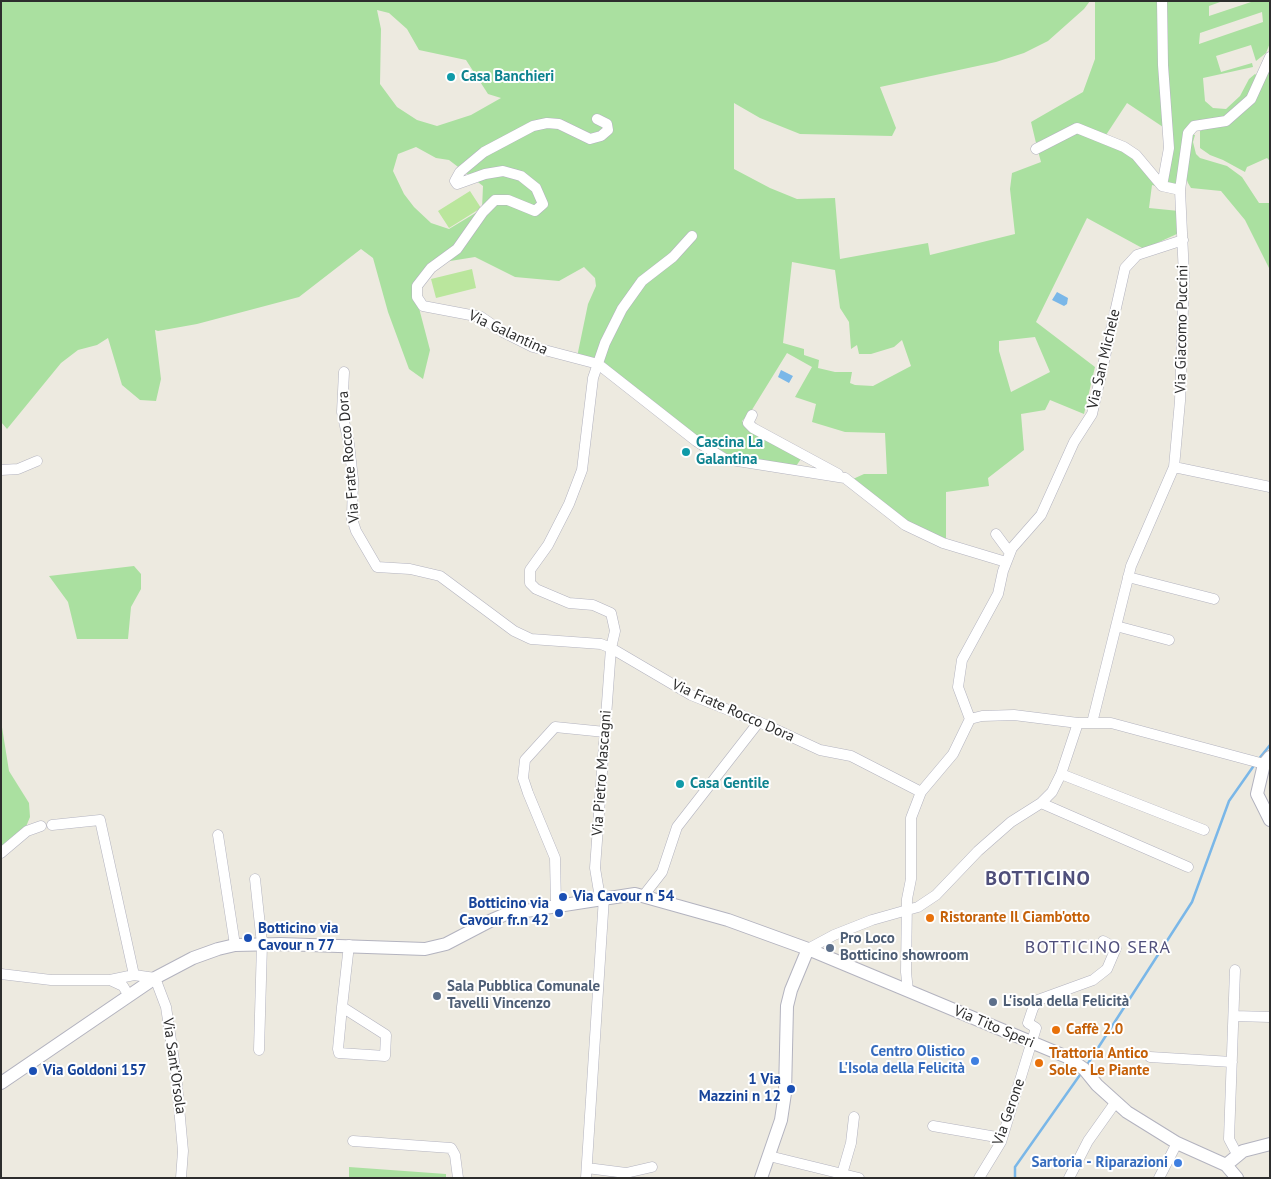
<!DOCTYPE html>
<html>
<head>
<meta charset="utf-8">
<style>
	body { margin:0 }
	#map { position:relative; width:1271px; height:1179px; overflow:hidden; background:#edeae0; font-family:"PT Sans",sans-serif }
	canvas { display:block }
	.frame { position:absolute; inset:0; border:2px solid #2d2d2d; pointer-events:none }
</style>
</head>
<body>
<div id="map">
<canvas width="1271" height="1179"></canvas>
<div class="frame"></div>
</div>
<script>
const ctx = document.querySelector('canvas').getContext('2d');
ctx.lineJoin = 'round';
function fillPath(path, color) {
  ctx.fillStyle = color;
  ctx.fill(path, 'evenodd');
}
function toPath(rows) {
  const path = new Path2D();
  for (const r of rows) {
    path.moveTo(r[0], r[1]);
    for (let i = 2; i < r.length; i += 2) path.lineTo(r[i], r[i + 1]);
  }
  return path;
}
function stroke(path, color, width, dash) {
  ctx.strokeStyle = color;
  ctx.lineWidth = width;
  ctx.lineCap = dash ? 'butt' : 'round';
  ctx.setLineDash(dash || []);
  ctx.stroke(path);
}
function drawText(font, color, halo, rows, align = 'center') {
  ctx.font = font + ' "PT Sans",sans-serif';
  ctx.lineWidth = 4;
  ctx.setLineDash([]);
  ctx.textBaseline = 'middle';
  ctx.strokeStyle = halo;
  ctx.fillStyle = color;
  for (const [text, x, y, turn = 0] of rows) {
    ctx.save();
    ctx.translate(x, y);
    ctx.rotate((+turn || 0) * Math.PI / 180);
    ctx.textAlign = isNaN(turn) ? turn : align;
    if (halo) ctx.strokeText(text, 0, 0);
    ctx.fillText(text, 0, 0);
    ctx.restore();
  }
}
fillPath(toPath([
	[1,1,1090,1,1084,9,1048,41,1024,53,996,62,880,87,896,128,892,136,800,134,760,118,734,103,734,169,770,188,797,199,835,198,840,259,928,243,930,255,1015,234,1010,189,1012,173,1041,162,1038,151,1077,133,1089,134,1133,157,1160,187,1152,185,1149,208,1179,211,1179,233,1144,249,1087,218,1036,322,1095,367,1084,414,1050,400,1045,410,1021,414,1024,450,988,478,989,486,946,492,946,541,906,521,853,479,864,474,887,474,885,433,845,432,812,422,816,404,795,397,812,367,787,353,750,413,742,421,746,428,803,456,794,469,727,454,697,436,604,364,577,357,588,304,596,286,595,278,584,267,559,281,515,277,475,257,444,262,423,275,419,308,430,350,423,379,409,369,388,312,373,258,361,249,299,297,197,324,158,331,155,330,161,379,156,401,140,400,122,385,108,338,97,345,78,350,61,363,7,429,1,422],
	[377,10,389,13,407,29,419,50,466,60,488,94,501,98,471,115,437,126,417,120,397,107,380,84,381,29],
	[416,147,436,158,449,160,483,186,482,209,449,229,431,223,414,207,404,194,393,171,398,154],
	[792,262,835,270,840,308,849,322,851,349,857,345,859,354,871,354,894,347,902,340,911,366,873,386,855,385,850,383,852,372,835,372,818,368,819,360,804,355,804,349,783,343],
	[1035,337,1050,372,1011,392,999,351,999,341],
	[1095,1,1223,1,1209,6,1209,16,1254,1,1270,1,1270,43,1266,53,1256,61,1251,45,1216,56,1221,72,1252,63,1253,67,1203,78,1205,101,1213,108,1226,109,1240,96,1249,79,1255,74,1259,77,1270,65,1270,161,1267,158,1247,167,1245,172,1223,160,1210,155,1200,148,1200,131,1210,126,1193,122,1175,187,1164,185,1166,150,1163,127,1127,103,1106,135,1077,124,1036,143,1031,122,1083,92,1095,59],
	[1262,12,1263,22,1199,44,1200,33],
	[1192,134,1195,135,1193,142,1196,154,1200,158,1227,166,1242,177,1259,203,1270,203,1270,270,1245,220,1221,191,1191,188,1188,183,1185,175],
	[134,566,141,574,141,589,131,607,128,639,77,639,68,602,49,576],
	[1,721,9,771,29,803,30,817,25,829,1,848],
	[349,1167,446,1174,446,1178,349,1178]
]), '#aae0a0');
fillPath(toPath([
	[470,191,481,208,449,228,438,211],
	[472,269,476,288,436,298,431,279]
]), '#bae69d');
fillPath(toPath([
	[1057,292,1068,298,1067,304,1064,306,1052,300],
	[781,370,793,376,789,383,778,377]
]), '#7ab7e8');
stroke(toPath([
	[1258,760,1270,745],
	[1087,1065,1192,902,1229,801,1255,764],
	[1015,1178,1015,1167,1082,1072]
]), '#7ab7e8', 2.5);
const minor = toPath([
	[1162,1,1163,65,1169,148,1162,186],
	[597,119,607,124,608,130,601,136,590,139,559,124,547,123,533,126,484,152,460,172,455,181,457,184,485,174,503,171,521,176,536,188,543,204,535,211,508,200,495,200,483,212,457,249,431,268,417,286,417,297,423,306,481,317,503,332,533,347,598,364,696,441,725,459,845,478,905,525,943,543,1006,562],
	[1036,149,1077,128,1124,147,1136,155,1162,186,1180,190],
	[344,372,342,412,349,444,353,479,352,519,356,531,377,567,410,569,440,576,514,631,531,639,601,644,611,648,691,695,766,725,820,750,851,756,921,792],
	[752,415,748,423,753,428,838,474],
	[1174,467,1270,487],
	[1,470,18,469,37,461],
	[996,534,1010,553],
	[1128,577,1214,599],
	[1116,626,1169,640],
	[970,719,958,687,962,660,998,594,1003,571,1012,548,1041,515,1074,442,1092,414,1125,268,1137,255,1183,240],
	[970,719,982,716,1014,715,1078,723,1111,723,1264,764],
	[1092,723,1131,566,1174,467,1180,401,1184,276,1180,190,1188,133,1194,126,1226,121,1251,99,1270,57],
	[1061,774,1204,830],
	[1041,803,1188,867],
	[52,825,100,820,134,975],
	[218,835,235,945],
	[1,853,27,831,41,826],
	[255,879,262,944,259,1050],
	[644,895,662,872,677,827,758,723],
	[600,898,595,868,611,648,615,631,611,613,593,605,569,603,536,589,530,583,530,570,548,545,569,504,582,470,593,378,605,343,622,309,642,281,673,257,692,236],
	[556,905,555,858,528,793,523,778,525,760,555,727,605,732],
	[808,949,834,935,872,920,918,907,936,895,978,851,1011,822,1041,803,1052,792,1061,774,1078,723],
	[1235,970,1229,1139,1238,1156],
	[1,974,51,980,110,980,134,975,155,978,166,1007,176,1074,183,1151,181,1178],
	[110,980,123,986,129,996],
	[908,991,906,972,907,899,911,879,911,818,921,792,953,754,970,719],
	[342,1007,386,1035,385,1056,339,1053,338,1049,342,1007,349,945],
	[1234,1016,1270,1017],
	[1150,1057,1232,1062],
	[933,1126,1002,1138],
	[353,1141,451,1148,455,1155,458,1178],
	[769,1156,859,1178],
	[587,1168,626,1173,652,1167],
	[842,1174,851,1143,854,1117],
	[586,1178,604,897],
	[979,1178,1001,1142,1036,1028,1028,1023,1033,1008,1038,1000,1093,980,1107,969,1116,948,1103,941],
	[1069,1178,1088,1141,1115,1103],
	[1159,1178,1177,1143]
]);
const tertiary = toPath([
	[1270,757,1264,764,1257,794,1270,820],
	[1,1083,155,978,193,958,218,949,235,945,281,944,425,949,446,944,492,920,506,914,635,894,728,920,808,949,1067,1057,1084,1069,1097,1085,1127,1112,1177,1143,1226,1165,1237,1178],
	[1226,1165,1243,1151,1270,1144],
	[761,1178,781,1120,785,1093,787,1006,791,990,808,949]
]);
stroke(minor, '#b3b3bf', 11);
stroke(tertiary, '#b3b3bf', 14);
stroke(minor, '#fff', 10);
stroke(tertiary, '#fff', 12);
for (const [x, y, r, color] of [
	[451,77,5,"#0f9aa8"],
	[686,452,5,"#0f9aa8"],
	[680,784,5,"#0f9aa8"],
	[563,897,5,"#1a4fb4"],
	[559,913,5,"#1a4fb4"],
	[930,918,5,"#e8710a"],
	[248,938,5,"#1a4fb4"],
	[830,948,5,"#5c6f8a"],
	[437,996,5,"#5c6f8a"],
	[993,1002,5,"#5c6f8a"],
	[1056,1030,5,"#e8710a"],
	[975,1061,5,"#3f7fe0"],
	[1039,1063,5,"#e8710a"],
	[33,1071,5,"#1a4fb4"],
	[791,1089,5,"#1a4fb4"],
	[1178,1163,5,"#3f7fe0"]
]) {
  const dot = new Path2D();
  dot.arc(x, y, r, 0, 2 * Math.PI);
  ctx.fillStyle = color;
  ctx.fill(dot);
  stroke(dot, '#fff', 2);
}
drawText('bold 15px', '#0d838f', '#fff', [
	["Casa Banchieri",461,77],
	["Cascina La",696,443],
	["Galantina",696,460],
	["Casa Gentile",690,784]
], 'left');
drawText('15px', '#2d2d2d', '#fff', [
	["Via Giacomo Puccini",1182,329,-89],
	["Via Galantina",508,333,25],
	["Via San Michele",1104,359,-77],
	["Via Frate Rocco Dora",349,457,-95],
	["Via Frate Rocco Dora",733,711,24],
	["Via Pietro Mascagni",602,773,-86],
	["Via Tito Speri",994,1027,23],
	["Via Sant'Orsola",174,1066,82],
	["Via Gerone",1009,1112,-71]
]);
drawText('bold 15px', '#164399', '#fff', [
	["Via Cavour n 54",573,897],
	["Botticino via",549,904,"right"],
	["Cavour fr.n 42",549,921,"right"],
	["Botticino via",258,929],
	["Cavour n 77",258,946],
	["Via Goldoni 157",43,1071],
	["1 Via",781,1080,"right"],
	["Mazzini n 12",781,1097,"right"]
], 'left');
drawText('bold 15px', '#c56008', '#fff', [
	["Ristorante Il Ciamb'otto",940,918],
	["Caffè 2.0",1066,1030],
	["Trattoria Antico",1049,1054],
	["Sole - Le Piante",1049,1071]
], 'left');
drawText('bold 15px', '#4e5e75', '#fff', [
	["Pro Loco",840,939],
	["Botticino showroom",840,956],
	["Sala Pubblica Comunale",447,987],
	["Tavelli Vincenzo",447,1004],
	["L'isola della Felicità",1003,1002]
], 'left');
drawText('bold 15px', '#366cbe', '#fff', [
	["Centro Olistico",965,1052],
	["L'Isola della Felicità",965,1069],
	["Sartoria - Riparazioni",1168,1163]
], 'right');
ctx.letterSpacing = '1px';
drawText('18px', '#4f4f7b', '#fff', [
	["BOTTICINO SERA",1098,948]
]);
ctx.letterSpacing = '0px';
ctx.letterSpacing = '1px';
drawText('bold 20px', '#4f4f7b', '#fff', [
	["BOTTICINO",1038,879]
]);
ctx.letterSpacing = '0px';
</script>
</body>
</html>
